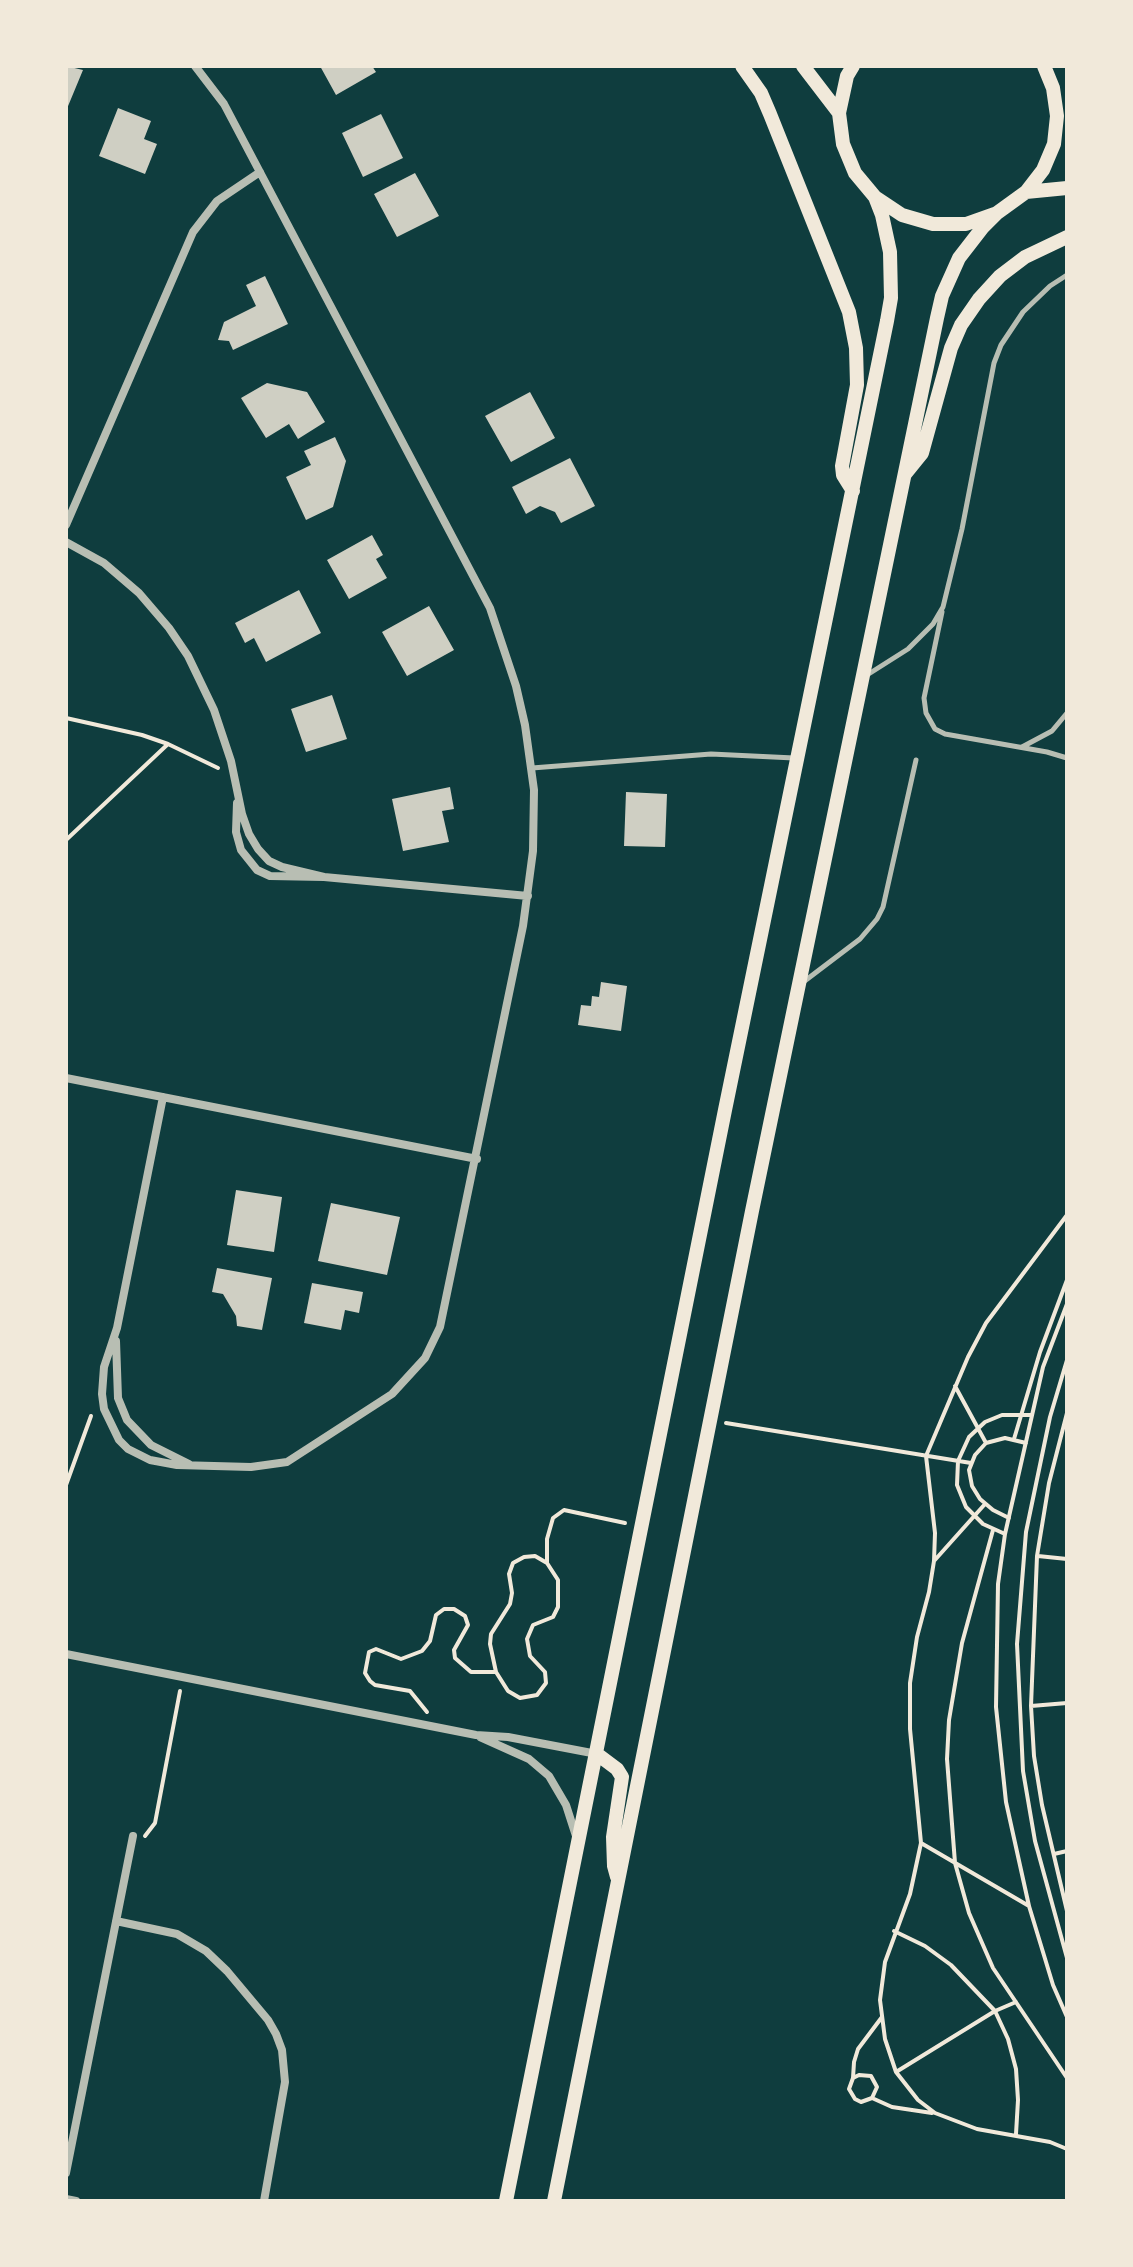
<!DOCTYPE html>
<html>
<head>
<meta charset="utf-8">
<style>
	body { margin:0 }
	#map { position:relative; width:1133px; height:2267px; overflow:hidden; background:#0f3d3e; font-family:"Work Sans",sans-serif }
	canvas { display:block }
	.frame { position:absolute; inset:0; border:68px solid #f1e9da; pointer-events:none }
</style>
</head>
<body>
<div id="map">
<canvas width="1133" height="2267"></canvas>
<div class="frame"></div>
</div>
<script>
const ctx = document.querySelector('canvas').getContext('2d');
ctx.lineJoin = 'round';
function fillPath(path, color) {
  ctx.fillStyle = color;
  ctx.fill(path, 'evenodd');
}
function toPath(rows) {
  const path = new Path2D();
  for (const r of rows) {
    path.moveTo(r[0], r[1]);
    for (let i = 2; i < r.length; i += 2) path.lineTo(r[i], r[i + 1]);
  }
  return path;
}
function stroke(path, color, width, dash) {
  ctx.strokeStyle = color;
  ctx.lineWidth = width;
  ctx.lineCap = dash ? 'butt' : 'round';
  ctx.setLineDash(dash || []);
  ctx.stroke(path);
}
fillPath(toPath([
	[66,66,83,70,66,111],
	[320,66,372,66,376,72,336,95],
	[118,108,151,121,144,139,157,144,145,174,99,156],
	[381,114,403,158,363,177,342,133],
	[415,173,439,216,397,237,374,194],
	[265,276,288,324,233,350,229,341,218,340,224,322,256,306,246,285],
	[267,383,307,392,325,422,298,439,289,424,266,438,241,398],
	[530,392,555,438,511,462,485,416],
	[335,437,346,461,333,507,306,520,286,477,311,465,304,451],
	[570,458,595,506,561,523,555,512,540,506,526,514,512,487],
	[372,535,383,555,376,559,387,578,349,599,327,560],
	[299,590,321,633,266,662,254,638,245,643,235,623],
	[429,606,454,650,407,676,382,632],
	[332,695,347,739,306,752,291,709],
	[450,787,454,809,442,811,449,842,403,851,392,799],
	[626,792,667,794,665,847,624,846],
	[601,982,627,986,621,1031,578,1025,581,1005,591,1006,592,996,599,997],
	[236,1190,282,1197,274,1252,227,1245],
	[331,1203,400,1217,387,1275,318,1261],
	[217,1268,272,1278,262,1330,237,1326,236,1316,223,1294,212,1292],
	[312,1283,363,1292,359,1313,345,1310,341,1330,304,1323]
]), '#cfcfc3');
stroke(toPath([
	[66,718,142,735,168,744,218,768],
	[66,840,168,744],
	[1067,1215,986,1323,968,1357,926,1456,935,1533,934,1561,929,1592,917,1637,910,1683,910,1729,921,1843,910,1894,885,1962,880,2000,885,2039,896,2072,918,2100,935,2113,977,2129,1050,2142,1067,2149],
	[1067,1304,1043,1367,1005,1534,998,1584,996,1707,1006,1802,1029,1906,1053,1985,1067,2017],
	[1067,1360,1050,1417,1026,1532,1017,1644,1023,1771,1035,1841,1067,1958],
	[955,1386,986,1443],
	[1067,1413,1049,1483,1037,1556,1031,1706,1034,1756,1042,1805,1067,1911],
	[726,1423,971,1463],
	[1014,1439,1040,1352,1067,1280],
	[66,1485,91,1416],
	[1009,1518,993,1510,980,1499,972,1486,969,1470,975,1455,986,1443,1005,1438,1026,1443],
	[993,1530,962,1643,949,1720,947,1759,955,1863,969,1913,993,1968,1067,2078],
	[1005,1534,983,1524,966,1507,957,1485,958,1461,969,1437,985,1422,1002,1415,1032,1415],
	[1038,1556,1067,1559],
	[934,1561,985,1504],
	[547,1563,535,1556,524,1557,513,1563,509,1574,512,1593,510,1604,491,1634,490,1644,496,1672,508,1691,520,1698,537,1695,546,1683,545,1672,530,1656,527,1639,533,1625,553,1617,558,1607,558,1580,547,1563,547,1539,553,1518,564,1510,625,1523],
	[1031,1706,1067,1703],
	[427,1712,410,1691,375,1685,370,1681,365,1673,369,1652,376,1649,401,1659,422,1651,430,1641,436,1615,444,1609,454,1609,465,1616,468,1625,454,1650,455,1658,471,1672,495,1672],
	[145,1836,155,1823,180,1691],
	[921,1843,1029,1906],
	[1054,1854,1067,1851],
	[894,1931,925,1946,951,1965,995,2011,1008,2039,1016,2069,1018,2100,1016,2134],
	[896,2072,995,2011,1016,2002],
	[853,2078,854,2062,858,2049,882,2017],
	[872,2098,877,2087,871,2076,859,2075,853,2078,849,2089,855,2099,861,2102,872,2098,892,2107,932,2113]
]), '#f1e9da', 4);
stroke(toPath([
	[942,612,924,698,926,713,935,729,945,734,1047,752,1067,758],
	[867,675,908,649,933,624,943,607,962,529,994,363,1001,345,1023,312,1050,286,1067,275],
	[1022,747,1052,731,1067,713],
	[532,768,711,754,794,758],
	[802,983,860,939,877,919,883,907,916,760]
]), '#b8beb3', 5);
stroke(toPath([
	[66,525,193,232,217,201,260,172],
	[66,542,104,563,139,593,169,628,188,656,214,710,231,761,242,814,249,834,258,849,269,861,282,867,324,877],
	[237,803,236,832,241,850,257,870,270,876,324,877,528,896],
	[66,1078,477,1159],
	[163,1097,117,1328,104,1367,102,1394,104,1409,119,1440,128,1449,150,1460,177,1465,251,1467,287,1462,392,1394,425,1358,440,1327,523,926,533,851,534,790,525,725,516,686,490,608,224,104,195,66],
	[116,1341,118,1398,127,1420,151,1445,189,1464],
	[66,1654,476,1735,508,1737,597,1754],
	[480,1737,529,1759,549,1776,566,1805,576,1836],
	[116,1921,177,1934,206,1951,227,1971,268,2020,276,2034,282,2050,285,2082,264,2201],
	[66,2173,133,1836],
	[66,2199,76,2201]
]), '#b8beb3', 8);
stroke(toPath([
	[742,66,761,93,770,114,849,312,856,348,857,385,842,466,843,475,853,491],
	[803,66,839,113],
	[853,66,847,76,839,113,843,144,855,173,875,197,902,215,933,224,966,224,997,213,1026,192,1043,170,1054,144,1057,116,1053,88,1044,66],
	[1026,192,1067,188],
	[905,474,922,453,951,348,961,325,979,299,1000,276,1025,257,1067,237],
	[597,1754,617,1769,622,1777,613,1837,614,1866,617,1877],
	[506,2201,725,1110,887,321,891,298,890,252,882,215,875,197],
	[554,2201,752,1211,937,318,942,296,959,258,983,227,997,213]
]), '#f1e9da', 14);
</script>
</body>
</html>
